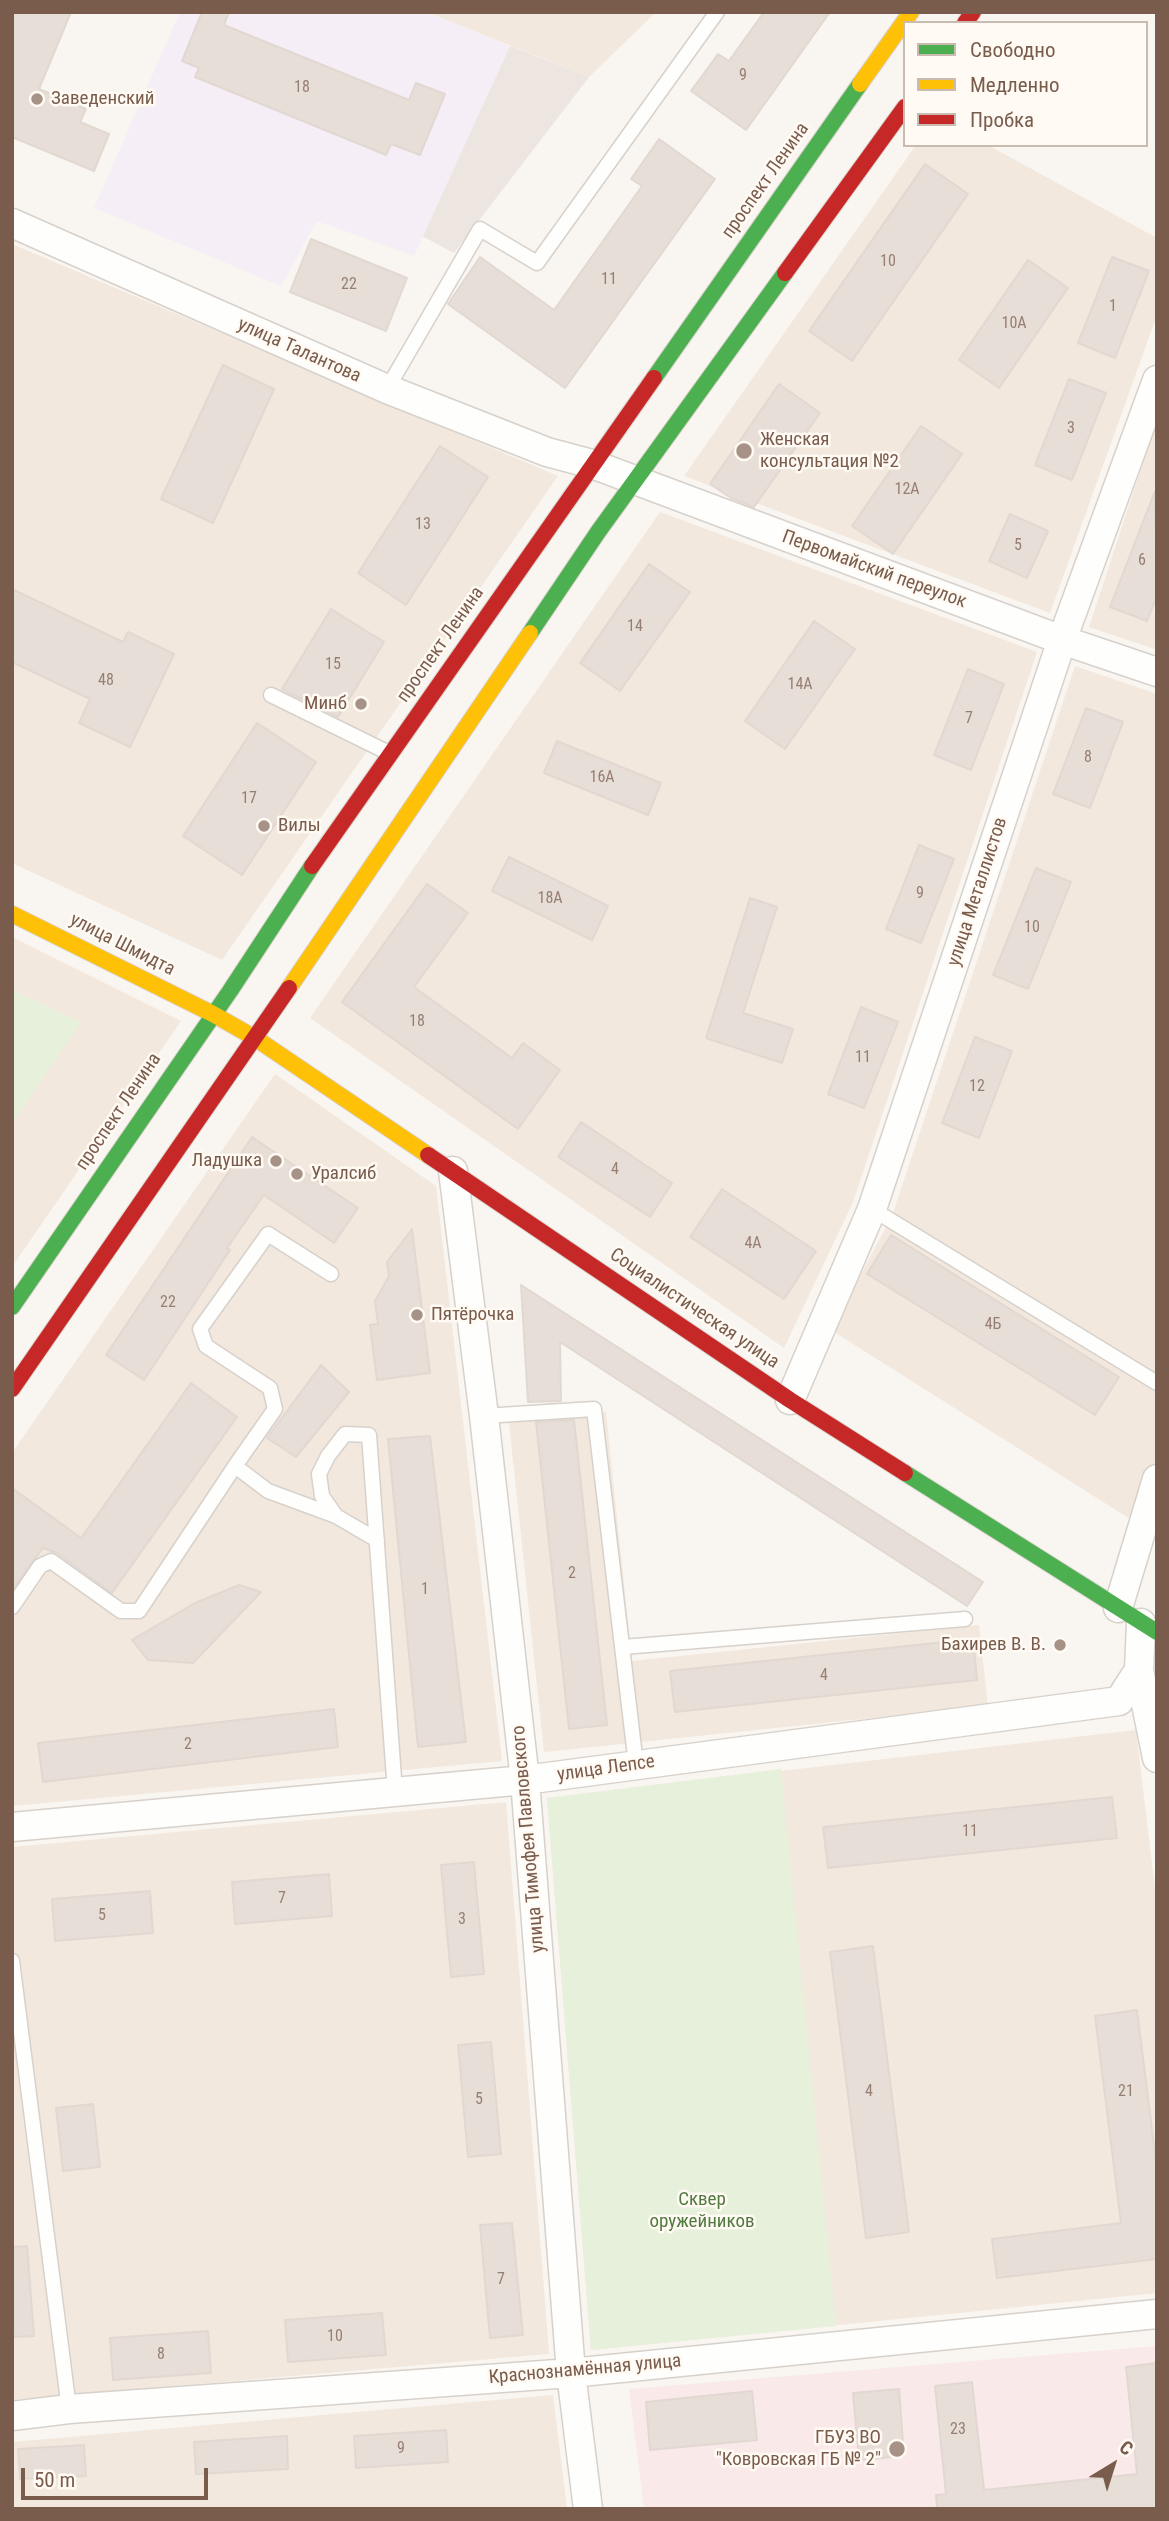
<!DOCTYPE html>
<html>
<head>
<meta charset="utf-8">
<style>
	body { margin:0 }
	#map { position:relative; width:1169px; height:2521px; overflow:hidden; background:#f9f5f0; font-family:"Roboto Condensed",sans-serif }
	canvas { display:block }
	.frame { position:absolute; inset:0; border:14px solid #7a5c4d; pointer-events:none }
	.legend { position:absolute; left:903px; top:21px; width:245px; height:126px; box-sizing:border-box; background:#fffaf3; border:2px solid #cabbb1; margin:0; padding:9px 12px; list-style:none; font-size:21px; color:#7a5c4d }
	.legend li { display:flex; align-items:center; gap:14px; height:35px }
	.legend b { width:35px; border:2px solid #cabbb1 }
	.north { position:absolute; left:1078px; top:2430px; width:70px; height:70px; -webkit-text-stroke:5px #fffaf3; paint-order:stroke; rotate:38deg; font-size:19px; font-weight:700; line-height:28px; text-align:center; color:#7a5c4d }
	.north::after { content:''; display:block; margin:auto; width:24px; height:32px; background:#7a5c4d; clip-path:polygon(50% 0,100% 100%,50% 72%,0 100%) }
	.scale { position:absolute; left:21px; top:2468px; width:187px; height:32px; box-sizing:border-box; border:4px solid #7a5c4d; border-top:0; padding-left:9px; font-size:21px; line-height:24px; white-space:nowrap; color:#7a5c4d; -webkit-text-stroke:5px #fffaf3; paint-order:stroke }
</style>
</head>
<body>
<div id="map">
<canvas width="1169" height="2521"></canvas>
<div class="frame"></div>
<ul class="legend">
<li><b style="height:9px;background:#4caf50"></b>Свободно</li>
<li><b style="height:9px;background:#ffc107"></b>Медленно</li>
<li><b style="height:9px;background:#c62828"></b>Пробка</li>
</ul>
<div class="north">С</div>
<div class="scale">50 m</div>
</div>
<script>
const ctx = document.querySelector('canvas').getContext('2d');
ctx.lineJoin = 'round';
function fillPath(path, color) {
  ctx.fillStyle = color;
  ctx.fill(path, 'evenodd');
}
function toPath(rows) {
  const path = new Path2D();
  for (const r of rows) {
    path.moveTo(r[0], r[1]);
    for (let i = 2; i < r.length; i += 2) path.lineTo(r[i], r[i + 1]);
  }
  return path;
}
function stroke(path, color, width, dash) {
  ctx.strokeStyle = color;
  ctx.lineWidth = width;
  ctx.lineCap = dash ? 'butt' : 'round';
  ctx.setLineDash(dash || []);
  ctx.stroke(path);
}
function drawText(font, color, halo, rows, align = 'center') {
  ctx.font = font + ' "Roboto Condensed",sans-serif';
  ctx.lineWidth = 5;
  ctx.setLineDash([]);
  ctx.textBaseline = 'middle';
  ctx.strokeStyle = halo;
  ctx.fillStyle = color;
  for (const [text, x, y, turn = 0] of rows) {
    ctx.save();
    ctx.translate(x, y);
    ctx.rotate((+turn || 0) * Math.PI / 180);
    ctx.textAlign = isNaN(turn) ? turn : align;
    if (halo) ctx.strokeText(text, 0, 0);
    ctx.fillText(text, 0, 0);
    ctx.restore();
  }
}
fillPath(toPath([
	[426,12,656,12,589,77],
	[916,145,988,145,1157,238,1157,315,1050,613,684,476],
	[12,244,558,476,222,960,12,863],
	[1157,420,1157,650,1089,627],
	[660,512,1037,652,853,1202,784,1348,310,1018],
	[1075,666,1157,694,1157,1467,1138,1524,831,1330,892,1216],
	[12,937,181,1021,12,1267],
	[275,1074,436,1186,502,1761,12,1806,12,1453],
	[606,1412,632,1661,979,1625,988,1706,544,1752,509,1423],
	[1136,1730,1157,1906,1157,2293,591,2350,547,1798],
	[506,1802,549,2354,12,2400,12,1847],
	[553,2395,567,2509,12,2509,12,2442]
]), '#f2e8de');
fillPath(toPath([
	[510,46,589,77,454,253,422,236]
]), '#ede5e0');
fillPath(toPath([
	[180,12,426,12,510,46,414,256,317,221,281,286,94,208]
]), '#f6eef6');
fillPath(toPath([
	[1157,2346,1157,2509,644,2509,629,2389]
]), '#fae9e9');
fillPath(toPath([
	[12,990,81,1022,12,1124],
	[781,1769,836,2326,591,2350,547,1798]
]), '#e7f0db');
const building = toPath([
	[12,12,71,12,39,89,86,109,80,122,109,134,94,171,12,137,12,12],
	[202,12,229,12,224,25,409,100,416,83,445,94,420,155,391,144,386,155,195,77,199,68,182,61,202,12],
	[764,12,830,12,746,130,691,91,718,54,729,61,764,12],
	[659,139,715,179,565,388,448,304,480,257,554,310,642,186,631,179,659,139],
	[925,164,968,194,852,361,809,331,925,164],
	[311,239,407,278,386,331,290,292,311,239],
	[1112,257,1149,271,1115,358,1078,343,1112,257],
	[1028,260,1068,288,999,388,959,360,1028,260],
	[223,365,274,389,213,523,161,499,223,365],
	[1069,379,1106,393,1072,480,1035,465,1069,379],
	[779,384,820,413,754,507,731,498,710,484,779,384],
	[921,426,962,454,893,554,852,526,921,426],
	[440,446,488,477,406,605,358,573,440,446],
	[1155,491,1157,596,1147,621,1110,607,1155,491],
	[1010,514,1048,531,1027,578,989,561,1010,514],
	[649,564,690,592,620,691,580,663,649,564],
	[12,589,123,642,128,632,174,654,130,747,79,723,90,699,12,662,12,589],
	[331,609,384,642,338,717,282,689,331,609],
	[814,621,855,649,785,749,745,721,814,621],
	[968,669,1004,684,971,770,934,755,968,669],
	[1086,708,1123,722,1090,808,1053,794,1086,708],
	[257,723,316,762,242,875,183,836,257,723],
	[557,741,661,783,648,815,544,773,557,741],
	[919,845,954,859,921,943,886,929,919,845],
	[509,857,608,906,592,940,492,891,509,857],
	[1036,868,1071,882,1028,989,993,975,1036,868],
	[427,884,468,913,414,987,512,1058,523,1043,560,1070,518,1129,342,1002,427,884],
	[750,898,777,907,743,1013,793,1029,782,1063,706,1038,750,898],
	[861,1007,898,1022,864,1108,828,1094,861,1007],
	[975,1037,1012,1051,979,1138,942,1123,975,1037],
	[581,1122,672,1183,650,1217,558,1157,581,1122],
	[252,1137,358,1208,334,1243,264,1195,227,1248,230,1250,144,1380,106,1355,252,1137],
	[722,1189,816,1251,784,1299,690,1237,722,1189],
	[412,1229,430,1373,377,1380,370,1325,378,1324,375,1301,389,1276,387,1262,412,1229],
	[891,1235,1119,1377,1095,1415,867,1274,891,1235],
	[521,1285,983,1582,967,1606,560,1342,561,1401,528,1402,521,1285],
	[321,1365,349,1392,296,1457,267,1438,321,1365],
	[191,1383,237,1417,112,1593,57,1553,43,1548,12,1590,12,1488,81,1538,191,1383],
	[574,1420,607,1725,569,1729,536,1422,574,1420],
	[430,1436,466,1742,418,1747,388,1439,430,1436],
	[239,1585,261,1592,193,1663,148,1660,132,1640,193,1604,239,1585],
	[973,1639,977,1680,675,1712,670,1671,973,1639],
	[334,1709,338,1747,43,1782,38,1743,334,1709],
	[1112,1797,1117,1838,828,1868,823,1827,1112,1797],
	[474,1862,484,1974,451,1977,441,1865,474,1862],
	[329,1874,332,1916,235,1924,232,1882,329,1874],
	[150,1891,153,1933,55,1941,52,1899,150,1891],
	[873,1946,909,2232,866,2238,830,1952,873,1946],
	[1137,2010,1157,2169,1157,2259,997,2278,992,2239,1121,2223,1095,2016,1137,2010],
	[491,2042,501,2154,468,2157,458,2045,491,2042],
	[93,2104,100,2167,63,2171,56,2108,93,2104],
	[512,2223,523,2335,490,2338,480,2225,512,2223],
	[27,2246,34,2336,12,2337,12,2247,27,2246],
	[382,2313,386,2355,288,2362,285,2320,382,2313],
	[208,2331,211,2373,113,2380,110,2338,208,2331],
	[1157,2363,1157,2509,937,2509,936,2495,946,2494,935,2386,972,2382,984,2490,1137,2474,1126,2367,1157,2363],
	[899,2389,904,2456,859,2460,853,2393,899,2389],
	[752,2391,757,2440,650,2450,646,2402,752,2391],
	[446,2430,448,2462,356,2468,354,2436,446,2430],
	[287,2436,288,2469,196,2474,194,2442,287,2436],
	[84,2445,86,2476,20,2479,18,2449,84,2445]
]);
fillPath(building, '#e6ded7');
stroke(building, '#e2d8d2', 2);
const lane = toPath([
	[387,389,480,229,537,263,717,12],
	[271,695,389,753],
	[872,1209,1157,1383],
	[331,1274,268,1234,200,1329,206,1346,270,1388,275,1409,235,1466,268,1491,336,1516],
	[484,1416,594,1409,636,1765],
	[377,1540,336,1516,322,1496,319,1474,328,1456,345,1434,369,1435,395,1792],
	[12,1607,40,1566,51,1561,121,1611,139,1611,235,1466],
	[623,1647,965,1619],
	[12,1961,69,2409]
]);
const street = toPath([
	[12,223,387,389,547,452,592,464,1062,640,1157,672],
	[453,1171,484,1416,525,1780,571,2373,588,2509],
	[790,1400,872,1209,1062,640,1157,380],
	[1118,1608,1157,1479],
	[1141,1623,1139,1670,1157,1758],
	[12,1827,525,1780,1119,1701,1139,1670],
	[12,2416,69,2409,571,2373,1157,2314]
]);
const fast = toPath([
	[654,378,860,84],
	[530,633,598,532,785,273],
	[12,1307,230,991,312,866],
	[905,1473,1157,1632]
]);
const slow = toPath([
	[860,84,911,12],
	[12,914,213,1014,255,1038,428,1155],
	[289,988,530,633]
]);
const jam = toPath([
	[965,23,973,12],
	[785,273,905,107],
	[312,866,654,378],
	[428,1155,790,1400,905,1473],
	[12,1389,289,988]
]);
stroke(lane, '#d7d1cb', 17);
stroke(street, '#d7d1cb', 31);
stroke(fast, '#d9d2cb', 18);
stroke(slow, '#d9d2cb', 18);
stroke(jam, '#d9d2cb', 18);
stroke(lane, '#fefefd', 14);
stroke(street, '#fefefd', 28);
stroke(fast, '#4caf50', 16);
stroke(slow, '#ffc107', 16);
stroke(jam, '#c62828', 16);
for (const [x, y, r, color] of [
	[37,99,7,"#a69286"],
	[744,451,9,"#a69286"],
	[361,704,7,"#a69286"],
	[264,826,7,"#a69286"],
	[276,1161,7,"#a69286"],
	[297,1174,7,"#a69286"],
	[417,1315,7,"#a69286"],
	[1060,1645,7,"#a69286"],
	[897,2449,9,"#a69286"]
]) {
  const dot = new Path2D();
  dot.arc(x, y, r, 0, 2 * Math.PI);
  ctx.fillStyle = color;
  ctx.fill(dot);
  stroke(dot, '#fffaf3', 2.5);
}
drawText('16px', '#977e72', null, [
	["9",743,76],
	["18",302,88],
	["10",888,262],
	["11",609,280],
	["22",349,285],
	["1",1113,307],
	["10А",1014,324],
	["3",1071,429],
	["12А",907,490],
	["13",423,525],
	["5",1018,546],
	["6",1142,561],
	["14",635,627],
	["15",333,665],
	["48",106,681],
	["14А",800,685],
	["7",969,719],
	["8",1088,758],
	["16А",602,778],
	["17",249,799],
	["9",920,894],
	["18А",550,899],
	["10",1032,928],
	["18",417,1022],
	["11",863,1058],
	["12",977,1087],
	["4",615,1170],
	["4А",753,1244],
	["22",168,1303],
	["4Б",993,1325],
	["2",572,1574],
	["1",425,1590],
	["4",824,1676],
	["2",188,1745],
	["11",970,1832],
	["7",282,1899],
	["5",102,1916],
	["3",462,1920],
	["4",869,2092],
	["21",1126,2092],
	["5",479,2100],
	["7",501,2280],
	["10",335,2337],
	["8",161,2355],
	["23",958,2430],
	["9",401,2449]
]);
drawText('19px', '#7a5c4d', '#fffaf3', [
	["Заведенский",51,99],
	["Женская",760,440],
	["консультация №2",760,462],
	["Минб",347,704,"right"],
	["Вилы",278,826],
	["Ладушка",262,1161,"right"],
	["Уралсиб",311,1174],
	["Пятёрочка",431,1315],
	["Бахирев В. В.",1046,1645,"right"],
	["ГБУЗ ВО",881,2438,"right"],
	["\"Ковровская ГБ № 2\"",881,2460,"right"]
], 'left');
drawText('19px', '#7a5c4d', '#fffaf3', [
	["проспект Ленина",766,181,-55],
	["улица Талантова",299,351,24],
	["Первомайский переулок",874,570,20],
	["проспект Ленина",441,645,-55],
	["улица Металлистов",978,892,-72],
	["улица Шмидта",122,945,27],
	["проспект Ленина",119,1112,-56],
	["Социалистическая улица",694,1309,34],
	["улица Лепсе",606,1769,-8],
	["улица Тимофея Павловского",529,1839,-95],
	["Краснознамённая улица",585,2370,-5]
]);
drawText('19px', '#537a41', '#fffaf3', [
	["Сквер",702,2200],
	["оружейников",702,2222]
]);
</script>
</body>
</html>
